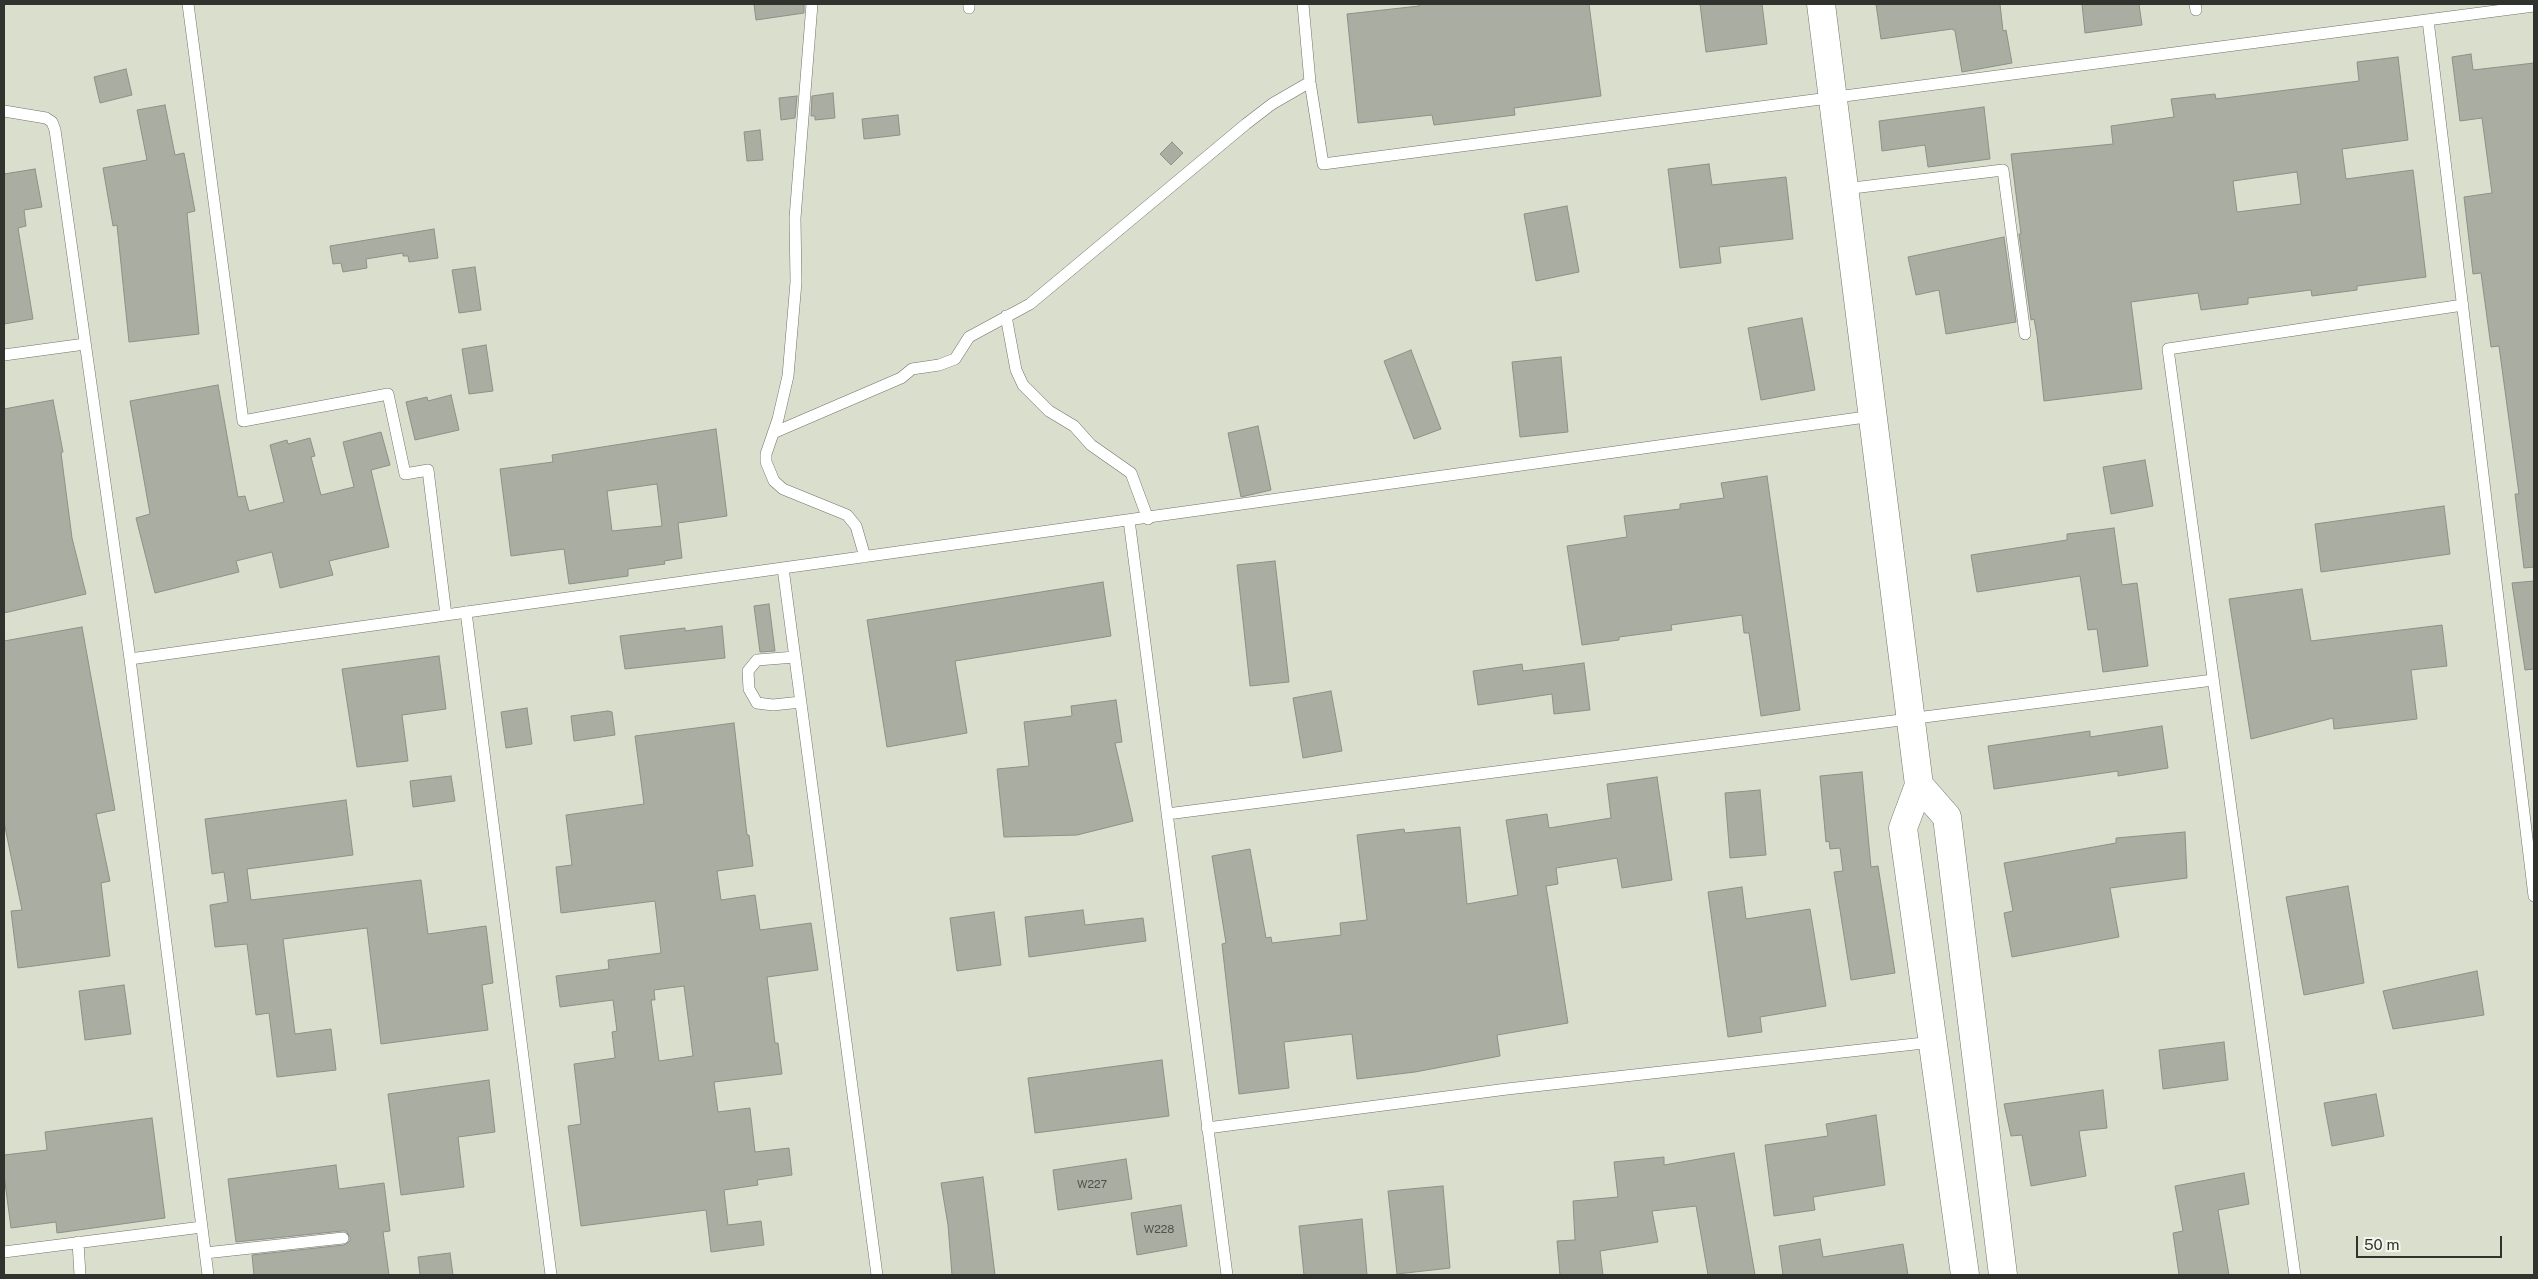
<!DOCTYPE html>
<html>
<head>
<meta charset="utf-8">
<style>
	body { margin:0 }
	#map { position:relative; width:2538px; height:1279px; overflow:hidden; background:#e6e9de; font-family:"Public Sans",sans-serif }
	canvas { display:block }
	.frame { position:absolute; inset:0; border:5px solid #30322d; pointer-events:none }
	.scale { position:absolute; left:2356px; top:1236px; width:146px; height:22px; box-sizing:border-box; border:2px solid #30322d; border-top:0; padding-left:6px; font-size:15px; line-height:18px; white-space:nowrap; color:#30322d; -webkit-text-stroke:4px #f3f6eb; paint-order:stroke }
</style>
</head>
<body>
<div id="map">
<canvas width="2538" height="1279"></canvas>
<div class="frame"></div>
<div class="scale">50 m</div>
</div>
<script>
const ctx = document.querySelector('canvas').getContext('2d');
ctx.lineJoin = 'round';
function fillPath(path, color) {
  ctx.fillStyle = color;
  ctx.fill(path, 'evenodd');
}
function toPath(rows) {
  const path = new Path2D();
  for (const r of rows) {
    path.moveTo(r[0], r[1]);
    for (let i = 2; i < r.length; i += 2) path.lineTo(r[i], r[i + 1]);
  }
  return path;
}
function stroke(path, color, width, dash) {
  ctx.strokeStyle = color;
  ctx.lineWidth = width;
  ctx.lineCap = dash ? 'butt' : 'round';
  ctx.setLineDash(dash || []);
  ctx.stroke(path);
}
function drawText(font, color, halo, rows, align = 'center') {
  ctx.font = font + ' "Public Sans",sans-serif';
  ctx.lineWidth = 4;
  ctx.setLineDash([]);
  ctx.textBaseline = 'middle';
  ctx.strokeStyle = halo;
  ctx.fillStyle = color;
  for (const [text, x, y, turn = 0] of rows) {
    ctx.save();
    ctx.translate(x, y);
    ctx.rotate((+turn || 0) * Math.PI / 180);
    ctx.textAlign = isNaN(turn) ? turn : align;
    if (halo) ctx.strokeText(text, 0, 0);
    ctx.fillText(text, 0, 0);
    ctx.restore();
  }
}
fillPath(toPath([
	[4,4,2534,4,2534,1275,4,1275]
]), '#dadecd');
const building = toPath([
	[754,4,804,4,804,13,756,20,754,4],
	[1419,4,1589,4,1601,96,1514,108,1515,115,1434,125,1432,115,1358,123,1347,14,1419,6,1419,4],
	[1700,4,1762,4,1767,44,1706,52,1700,4],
	[1876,4,2000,4,2003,31,2006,30,2012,63,1962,72,1955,31,1952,29,1881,39,1876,4],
	[2082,4,2139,4,2142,25,2085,33,2082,4],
	[2471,54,2473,70,2534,63,2534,567,2524,568,2515,494,2519,494,2499,346,2491,347,2481,273,2473,274,2464,197,2492,193,2482,118,2460,121,2452,57,2471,54],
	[2398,57,2408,140,2342,149,2346,179,2413,170,2426,277,2357,286,2357,290,2312,296,2311,290,2248,298,2248,304,2201,310,2198,293,2131,302,2142,389,2044,401,2037,335,2034,319,2031,320,2019,234,2021,234,2011,154,2113,144,2111,126,2174,117,2171,99,2215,94,2216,99,2359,81,2357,62,2398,57],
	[2297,172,2301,204,2237,212,2233,181,2297,172],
	[126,69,132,95,100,103,94,77,126,69],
	[833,93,835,118,815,120,815,116,811,116,812,96,833,93],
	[797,96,795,118,781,120,779,98,797,96],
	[165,105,175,155,184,153,195,211,187,213,199,334,129,342,117,225,113,226,103,168,147,160,137,110,165,105],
	[1984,107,1990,159,1928,167,1925,145,1882,151,1879,121,1984,107],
	[898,115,900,135,864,139,862,119,898,115],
	[760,130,763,160,747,161,744,132,760,130],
	[1172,142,1183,153,1171,165,1160,154,1172,142],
	[1709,164,1712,185,1786,177,1793,239,1719,247,1721,263,1680,268,1668,169,1709,164],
	[35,169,42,207,24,210,26,226,18,228,33,319,4,324,4,174,35,169],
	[1567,206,1579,272,1536,281,1524,214,1567,206],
	[434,229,438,258,409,262,408,256,403,256,403,253,366,259,367,268,343,272,341,263,333,264,330,246,434,229],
	[2004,237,2016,322,1946,334,1939,290,1916,295,1908,257,2004,237],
	[475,267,481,310,459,313,452,270,475,267],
	[1802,318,1815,390,1761,400,1748,328,1802,318],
	[486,345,493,391,469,394,462,349,486,345],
	[1411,350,1441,429,1414,439,1384,361,1411,350],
	[1561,357,1568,432,1520,437,1512,362,1561,357],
	[218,385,238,497,245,496,249,511,284,502,270,445,287,440,288,444,310,438,315,456,311,457,321,495,354,487,343,442,381,432,390,465,371,470,389,547,329,561,333,575,280,588,272,552,236,561,239,572,155,593,136,518,150,514,130,401,218,385],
	[451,395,459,430,415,440,406,402,427,397,428,401,451,395],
	[53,400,63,452,61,453,72,538,86,594,4,613,4,409,53,400],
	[1258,426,1271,490,1241,497,1228,433,1258,426],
	[716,429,727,516,678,523,682,558,664,561,665,564,628,569,628,576,569,584,564,549,511,556,500,469,553,462,552,455,716,429],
	[657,484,662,526,612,531,607,491,657,484],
	[2145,460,2153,506,2111,514,2103,467,2145,460],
	[1767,476,1800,710,1761,716,1749,633,1744,633,1742,615,1671,625,1672,630,1619,637,1619,640,1582,645,1567,546,1627,537,1624,516,1680,509,1680,504,1724,498,1721,483,1767,476],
	[2444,506,2450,554,2321,572,2315,524,2444,506],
	[2114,528,2122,585,2137,583,2148,666,2103,672,2097,629,2088,630,2080,576,1977,592,1971,555,2067,540,2067,534,2114,528],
	[1275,561,1289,682,1250,686,1237,565,1275,561],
	[2534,581,2534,669,2525,670,2512,583,2534,581],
	[1103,582,1111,636,955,661,967,733,887,747,867,620,1103,582],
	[2302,589,2311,641,2442,625,2447,666,2411,670,2417,719,2334,729,2333,718,2251,739,2229,599,2302,589],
	[769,604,775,651,760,652,754,606,769,604],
	[722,626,725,658,625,669,620,636,685,628,685,631,722,626],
	[82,627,115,810,96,814,110,881,101,883,110,956,18,968,11,911,22,910,4,822,4,641,82,627],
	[439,656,446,709,402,715,408,761,357,767,342,669,439,656],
	[1584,663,1590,710,1554,714,1552,694,1478,705,1473,671,1522,664,1523,671,1584,663],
	[1331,691,1342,751,1303,758,1293,698,1331,691],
	[1116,700,1122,742,1115,743,1133,821,1077,835,1004,837,997,769,1029,766,1024,722,1072,716,1071,706,1116,700],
	[527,708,532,744,506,748,501,712,527,708],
	[608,711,612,712,615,735,574,741,571,716,608,711],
	[734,723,747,835,749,835,753,866,717,871,721,900,755,895,760,930,811,923,818,970,767,977,775,1043,778,1043,782,1074,714,1082,718,1112,750,1108,755,1152,789,1148,792,1175,757,1180,758,1185,724,1190,728,1225,761,1221,764,1245,711,1252,706,1210,581,1226,568,1126,581,1124,574,1064,615,1058,612,1032,617,1031,613,1000,560,1007,556,976,609,969,608,960,661,953,655,901,561,913,556,867,572,865,566,815,644,804,635,736,734,723],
	[684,986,693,1056,659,1061,651,1000,655,1000,654,990,684,986],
	[2162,726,2168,768,2118,776,2118,771,1994,789,1988,746,2090,731,2090,737,2162,726],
	[1862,772,1871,867,1878,866,1895,973,1851,980,1834,872,1843,871,1840,848,1830,849,1829,841,1826,842,1820,776,1862,772],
	[451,776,455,801,413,807,410,781,451,776],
	[1657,777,1672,880,1622,888,1617,858,1556,868,1558,884,1546,886,1568,1023,1497,1035,1500,1056,1415,1072,1357,1079,1352,1034,1284,1042,1289,1088,1239,1094,1222,944,1226,943,1212,856,1250,849,1266,938,1271,937,1272,943,1341,935,1340,923,1367,920,1357,835,1404,829,1405,833,1460,827,1467,904,1518,895,1506,820,1547,814,1549,828,1611,818,1607,784,1657,777],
	[1760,790,1766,855,1730,858,1725,793,1760,790],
	[346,800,353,855,247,869,251,900,421,880,428,934,486,926,493,983,482,985,488,1030,381,1044,367,928,283,939,295,1034,331,1029,336,1070,277,1077,269,1013,256,1015,247,944,215,947,210,905,228,902,224,872,212,874,205,819,346,800],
	[2185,832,2187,878,2110,888,2119,937,2012,957,2004,913,2013,911,2004,863,2116,843,2116,838,2185,832],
	[2348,886,2364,983,2304,995,2286,897,2348,886],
	[1742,887,1746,919,1810,909,1826,1006,1760,1017,1762,1032,1728,1037,1708,892,1742,887],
	[1083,910,1085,925,1143,918,1146,941,1029,957,1025,917,1083,910],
	[994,912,1001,965,957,971,950,918,994,912],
	[2477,971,2484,1015,2393,1029,2383,991,2477,971],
	[124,985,131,1034,85,1040,79,991,124,985],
	[2224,1042,2228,1080,2163,1089,2159,1050,2224,1042],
	[1162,1060,1169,1116,1035,1133,1028,1078,1162,1060],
	[489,1080,495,1132,458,1137,464,1187,401,1195,388,1094,489,1080],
	[2103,1090,2107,1128,2079,1131,2086,1176,2031,1186,2022,1135,2011,1136,2004,1104,2103,1090],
	[2376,1094,2384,1136,2332,1146,2324,1103,2376,1094],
	[1876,1115,1885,1185,1813,1197,1815,1210,1774,1216,1765,1145,1828,1136,1826,1124,1876,1115],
	[152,1118,165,1218,57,1233,56,1222,11,1228,4,1175,4,1155,47,1150,45,1132,152,1118],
	[1734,1153,1755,1275,1708,1275,1696,1206,1652,1211,1658,1242,1600,1251,1603,1275,1560,1275,1557,1241,1575,1240,1573,1201,1618,1197,1614,1162,1664,1157,1664,1165,1734,1153],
	[1126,1159,1132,1199,1058,1210,1053,1170,1126,1159],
	[336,1165,339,1189,384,1183,390,1231,383,1232,389,1275,254,1275,252,1255,344,1245,350,1241,350,1237,346,1231,342,1231,236,1242,228,1179,336,1165],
	[2244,1173,2249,1204,2218,1210,2229,1275,2179,1275,2173,1233,2183,1231,2175,1186,2244,1173],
	[983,1177,995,1275,952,1275,948,1225,941,1183,983,1177],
	[1443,1186,1450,1268,1397,1274,1388,1191,1443,1186],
	[1181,1205,1187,1246,1137,1255,1131,1213,1181,1205],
	[1362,1219,1367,1275,1304,1275,1299,1226,1362,1219],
	[1820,1239,1823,1257,1903,1244,1908,1275,1783,1275,1779,1246,1820,1239],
	[450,1253,453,1275,420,1275,418,1257,450,1253]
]);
fillPath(building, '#aaada2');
stroke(building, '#8e9187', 1);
const lane = toPath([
	[188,4,243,421,388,394,405,474,428,470,446,615],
	[812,4,795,218,796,282,788,376,778,419,766,454,766,462,774,481,783,489,847,515,856,526,865,557],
	[969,4,969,8],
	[1303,4,1310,82,1323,164,2534,6],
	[2195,4,2196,10],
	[2428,20,2534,896],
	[4,111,46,118,52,122,55,130,130,659,208,1275],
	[1844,189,2003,170,2025,334],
	[1006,316,1016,370,1023,385,1049,411,1074,426,1091,445,1131,473,1148,519],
	[4,355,85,344],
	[773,433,901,378,912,369,939,365,955,359,969,337,1030,304,1246,124,1272,104,1310,82],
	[1129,520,1227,1275],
	[783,568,877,1275],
	[466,612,551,1275],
	[795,657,757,660,748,671,749,689,757,703,773,705,801,702],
	[130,659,1873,416],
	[1167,814,2213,680],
	[1207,1128,1507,1089,1933,1042],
	[78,1242,80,1275],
	[4,1252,202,1227],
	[205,1253,343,1238],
	[2295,1275,2168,349,2463,305]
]);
const secondary = toPath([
	[1821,4,1919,785,1903,828,1965,1275],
	[1919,785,1947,817,2003,1275]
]);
stroke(lane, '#707369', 12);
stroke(secondary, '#707369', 29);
stroke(lane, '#fff', 11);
stroke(secondary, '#fff', 28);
drawText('11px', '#4e514a', null, [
	["W227",1092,1185],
	["W228",1159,1230]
]);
</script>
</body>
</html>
